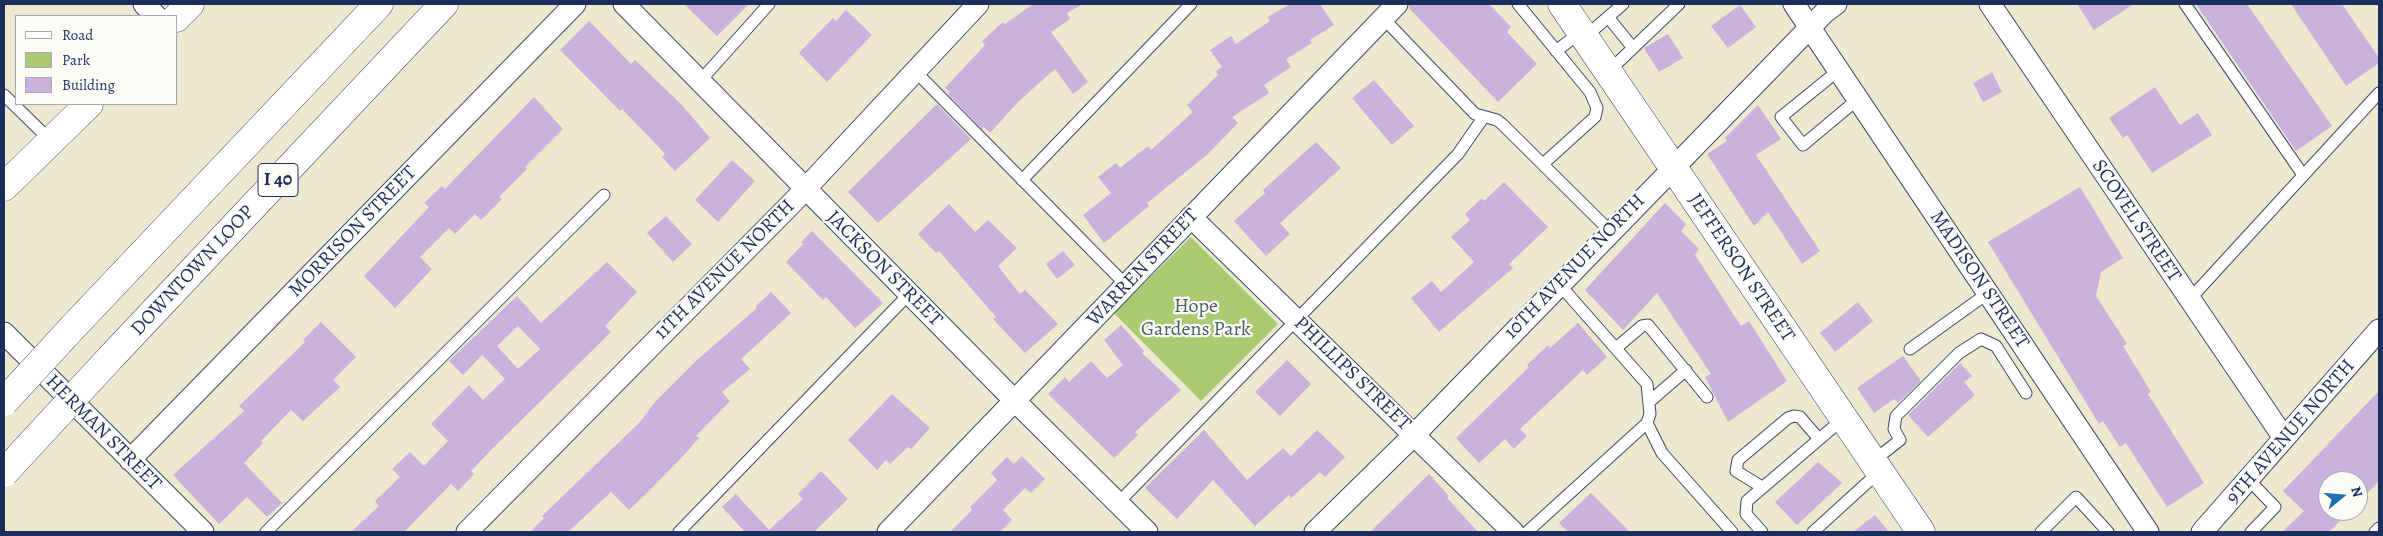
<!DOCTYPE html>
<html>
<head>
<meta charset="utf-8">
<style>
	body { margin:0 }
	#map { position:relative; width:2383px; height:536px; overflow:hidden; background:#ede8ce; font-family:Alegreya,serif }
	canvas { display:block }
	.frame { position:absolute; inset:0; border:5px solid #1b2f5e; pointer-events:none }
	.legend { position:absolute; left:15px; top:15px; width:162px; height:90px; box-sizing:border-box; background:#fdfcf7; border:1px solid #a3aaba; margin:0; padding:6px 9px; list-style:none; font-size:15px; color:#1b2f5e }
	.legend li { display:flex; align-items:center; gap:10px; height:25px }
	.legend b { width:25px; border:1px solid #a3aaba }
	.north { position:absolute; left:2318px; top:471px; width:50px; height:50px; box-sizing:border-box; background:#fdfcf7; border:1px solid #a3aaba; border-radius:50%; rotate:73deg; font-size:14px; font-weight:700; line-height:20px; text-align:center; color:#1b2f5e }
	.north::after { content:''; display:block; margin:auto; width:18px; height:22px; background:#1f6fb2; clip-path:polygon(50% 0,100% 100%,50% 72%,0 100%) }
</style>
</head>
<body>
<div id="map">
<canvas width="2383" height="536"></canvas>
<div class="frame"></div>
<ul class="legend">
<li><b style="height:6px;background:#fff"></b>Road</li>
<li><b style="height:14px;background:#abcb73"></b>Park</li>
<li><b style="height:14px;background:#cab2dc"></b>Building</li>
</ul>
<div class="north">N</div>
</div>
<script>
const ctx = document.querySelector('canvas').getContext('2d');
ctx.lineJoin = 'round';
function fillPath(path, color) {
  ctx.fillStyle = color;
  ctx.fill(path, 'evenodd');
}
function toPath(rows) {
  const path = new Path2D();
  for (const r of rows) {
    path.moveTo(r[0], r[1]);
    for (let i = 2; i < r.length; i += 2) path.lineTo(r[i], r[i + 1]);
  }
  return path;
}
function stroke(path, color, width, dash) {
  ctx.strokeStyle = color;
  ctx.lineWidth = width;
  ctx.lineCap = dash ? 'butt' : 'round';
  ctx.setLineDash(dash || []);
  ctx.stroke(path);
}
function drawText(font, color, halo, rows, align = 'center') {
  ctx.font = font + ' Alegreya,serif';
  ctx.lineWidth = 4.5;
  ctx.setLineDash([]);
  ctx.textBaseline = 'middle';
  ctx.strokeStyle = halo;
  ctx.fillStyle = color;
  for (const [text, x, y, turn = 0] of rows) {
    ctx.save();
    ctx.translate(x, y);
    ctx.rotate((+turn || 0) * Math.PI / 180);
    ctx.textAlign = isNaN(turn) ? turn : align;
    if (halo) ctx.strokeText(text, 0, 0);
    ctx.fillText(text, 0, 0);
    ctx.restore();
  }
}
fillPath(toPath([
	[1191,237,1278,324,1201,401,1114,313]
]), '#abcb73');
fillPath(toPath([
	[684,4,749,4,717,36],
	[1033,4,1083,4,1067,13,1070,19,1051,32,1088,82,1073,94,1055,69,1019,101,990,133,984,127,982,129,948,94,950,92,945,88,985,45,982,41,1003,22,1005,24],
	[1290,4,1320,4,1334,25,1310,40,1312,43,1286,59,1291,67,1264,85,1269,93,1232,117,1238,123,1208,154,1147,203,1149,206,1104,243,1083,215,1111,193,1098,177,1116,163,1120,168,1148,146,1151,150,1193,112,1187,105,1218,75,1216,71,1222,67,1210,50,1231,36,1236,44,1270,21,1268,17],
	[1409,4,1489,4,1511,27,1507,32,1537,64,1498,102,1409,8],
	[2077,4,2134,4,2094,30],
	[2196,4,2247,4,2332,126,2296,151],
	[2291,4,2342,4,2379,58,2379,63,2346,86],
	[1740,5,1756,27,1728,48,1711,26],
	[846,10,872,35,827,82,799,53,833,18,836,21],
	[589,21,631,64,635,60,682,105,710,138,675,171,662,157,665,154,652,140,622,109,620,111,560,50],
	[1668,34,1683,58,1659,72,1644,48],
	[1992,72,2002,92,1983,102,1973,83],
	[1374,80,1414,126,1392,145,1352,98],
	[2155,87,2180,125,2198,113,2212,135,2152,173,2127,135,2123,138,2109,118],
	[534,97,563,129,525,167,527,169,499,197,502,199,481,220,475,214,455,234,449,228,420,257,432,269,395,308,364,276,429,207,424,203,442,186,445,189],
	[937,104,971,139,878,223,848,192],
	[1758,105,1781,139,1756,155,1820,251,1802,264,1768,212,1754,226,1707,154,1727,141,1725,138],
	[1316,142,1341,168,1280,223,1290,234,1266,256,1234,221,1265,193,1263,190],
	[732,160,755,181,718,222,695,200],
	[1504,182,1548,227,1509,264,1513,268,1439,332,1411,298,1432,281,1441,292,1474,262,1451,237,1470,220,1465,214,1482,198,1484,201],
	[2080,187,2123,258,2101,272,2096,296,2127,344,2123,346,2151,392,2148,394,2204,483,2167,507,2126,443,2120,447,2103,421,2099,424,1988,242],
	[1665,203,1686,224,1681,231,1699,249,1695,255,1741,326,1749,321,1787,381,1728,422,1705,377,1711,374,1657,293,1623,330,1585,290],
	[949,204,975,232,988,220,1017,248,998,266,1020,294,1025,290,1058,324,1025,353,993,319,996,317,939,251,936,253,918,234],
	[666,216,692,244,673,262,647,233],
	[812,231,883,303,855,328,826,297,823,300,786,262,803,244,801,242],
	[1063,251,1075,265,1057,279,1046,264],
	[607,262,637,292,605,326,611,332,493,448,471,471,474,474,458,491,451,484,404,532,351,532,379,506,375,501,400,477,392,469,410,452,424,466,448,441,431,424,469,385,483,400,505,379,482,355,463,375,449,361,517,296,541,323],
	[518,326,540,349,518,369,497,346],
	[771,292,791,313,741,359,750,369,722,392,730,401,696,436,699,438,685,454,649,491,629,510,611,492,568,532,530,532,544,518,542,516,639,423,656,401,697,360,757,308,756,306],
	[1858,302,1873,321,1835,352,1820,333],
	[321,322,356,357,333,380,340,387,303,421,291,410,261,441,263,443,244,463,282,503,267,517,247,497,219,524,173,475,244,411,239,406,305,342,303,340],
	[1578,323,1607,357,1587,375,1583,370,1520,429,1527,436,1514,449,1505,439,1479,463,1456,438,1529,367,1527,365,1548,345,1550,348],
	[1121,325,1144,351,1142,353,1181,390,1135,432,1138,435,1114,458,1048,394,1065,377,1069,382,1091,361,1107,378,1123,365,1104,340],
	[1903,356,1921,381,1898,403,1894,399,1874,413,1857,388],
	[1287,360,1311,384,1280,416,1255,392],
	[1960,363,1972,376,1964,382,1975,395,1928,437,1908,415],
	[2379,391,2379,481,2358,503,2358,481,2328,481,2328,511,2350,511,2329,532,2282,532,2304,511,2283,491],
	[892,394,930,428,911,449,908,447,890,464,886,460,877,470,848,440],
	[1204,430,1247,480,1283,448,1291,456,1317,430,1345,457,1325,477,1320,472,1291,498,1289,495,1255,526,1213,480,1177,519,1145,488],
	[1022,456,1045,479,1031,493,1025,488,1003,510,1012,520,1000,532,950,532,972,510,970,507,997,480,991,473,1007,457,1014,464],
	[1818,462,1842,483,1797,525,1775,502],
	[821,471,848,499,814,532,745,532,722,507,736,494,769,530,803,499,798,494],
	[1429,474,1449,496,1447,498,1478,532,1370,532],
	[1591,493,1630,532,1568,532,1559,523],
	[1875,515,1889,532,1853,532]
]), '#cab2dc');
const lane = toPath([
	[1518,4,1590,92,1597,108,1595,117,1543,164],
	[2185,4,2303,175],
	[1608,17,1633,48],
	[1383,18,1475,114,1497,120,1502,124,1610,231],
	[1585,37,1623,4],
	[1556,51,1581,32],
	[1839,70,1781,117,1803,145,1858,99],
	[915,71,1127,286],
	[1608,72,1679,4],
	[701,80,769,4],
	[4,95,51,141],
	[1022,180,1191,4],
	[1559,284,1647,384,1650,414,1647,423,1662,453,1732,532],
	[2189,300,2379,93],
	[1616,348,1642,326,1648,325,1707,397],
	[1910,349,1988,293],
	[1649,402,1686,370],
	[1873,461,1900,440,1894,429,1896,416,1959,353,1981,339,1996,346,2026,393],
	[2249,480,2275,507,2251,532],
	[1762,487,1736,471,1738,460,1788,418,1794,416,1800,417,1819,439],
	[1118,503,1458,154,1483,118],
	[266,532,604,195],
	[679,532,909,294],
	[1527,532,1647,423],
	[1762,532,1746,514,1747,501,1844,418],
	[1813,532,1880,471],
	[2041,532,2076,497,2108,532],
	[2375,532,2379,528]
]);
const street = toPath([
	[144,4,156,16],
	[624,4,1015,401,1147,532],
	[1794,4,2148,532],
	[1990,4,2284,438],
	[1191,217,1513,532],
	[4,333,203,532],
	[130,460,575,4],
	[467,532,794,201,978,4],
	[888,532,1397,4],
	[1315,532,1414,435,1825,12,1836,4],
	[2202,532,2379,330]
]);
const secondary = toPath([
	[1562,4,1921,532],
	[176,18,190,4],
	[4,187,89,104]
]);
const highway = toPath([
	[73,327,379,4],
	[112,356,444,4]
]);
stroke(lane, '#3a4b6f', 13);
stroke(street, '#3a4b6f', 23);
stroke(secondary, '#3a4b6f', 29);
stroke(highway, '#3a4b6f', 29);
stroke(lane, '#fff', 11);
stroke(street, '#fff', 21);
stroke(secondary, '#fff', 28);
stroke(highway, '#fff', 28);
const highwayBridge = toPath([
	[4,402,73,327],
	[4,473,112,356]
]);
stroke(highwayBridge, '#3a4b6f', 29, []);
stroke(highwayBridge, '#fff', 28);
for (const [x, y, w] of [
	[278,180,40]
]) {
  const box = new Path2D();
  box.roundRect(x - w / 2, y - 16.5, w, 33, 4);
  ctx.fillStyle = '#fdfcf7';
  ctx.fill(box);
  stroke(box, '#1b2f5e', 1);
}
drawText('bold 19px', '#1b2f5e', null, [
	["I 40",278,180]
]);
drawText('20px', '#1b2f5e', '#fdfcf7', [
	["SCOVEL STREET",2136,221,56],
	["MORRISON STREET",353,232,-46],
	["10TH AVENUE NORTH",1575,267,-46],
	["WARREN STREET",1143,268,-47],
	["JEFFERSON STREET",1741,268,56],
	["JACKSON STREET",884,269,45],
	["11TH AVENUE NORTH",725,270,-45],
	["DOWNTOWN LOOP",193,271,-47],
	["MADISON STREET",1979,280,56],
	["PHILLIPS STREET",1352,374,44],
	["9TH AVENUE NORTH",2291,432,-49],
	["HERMAN STREET",103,433,45]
]);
drawText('20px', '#465e64', '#fdfcf7', [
	["Hope",1196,307],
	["Gardens Park",1196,330]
]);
</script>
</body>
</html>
